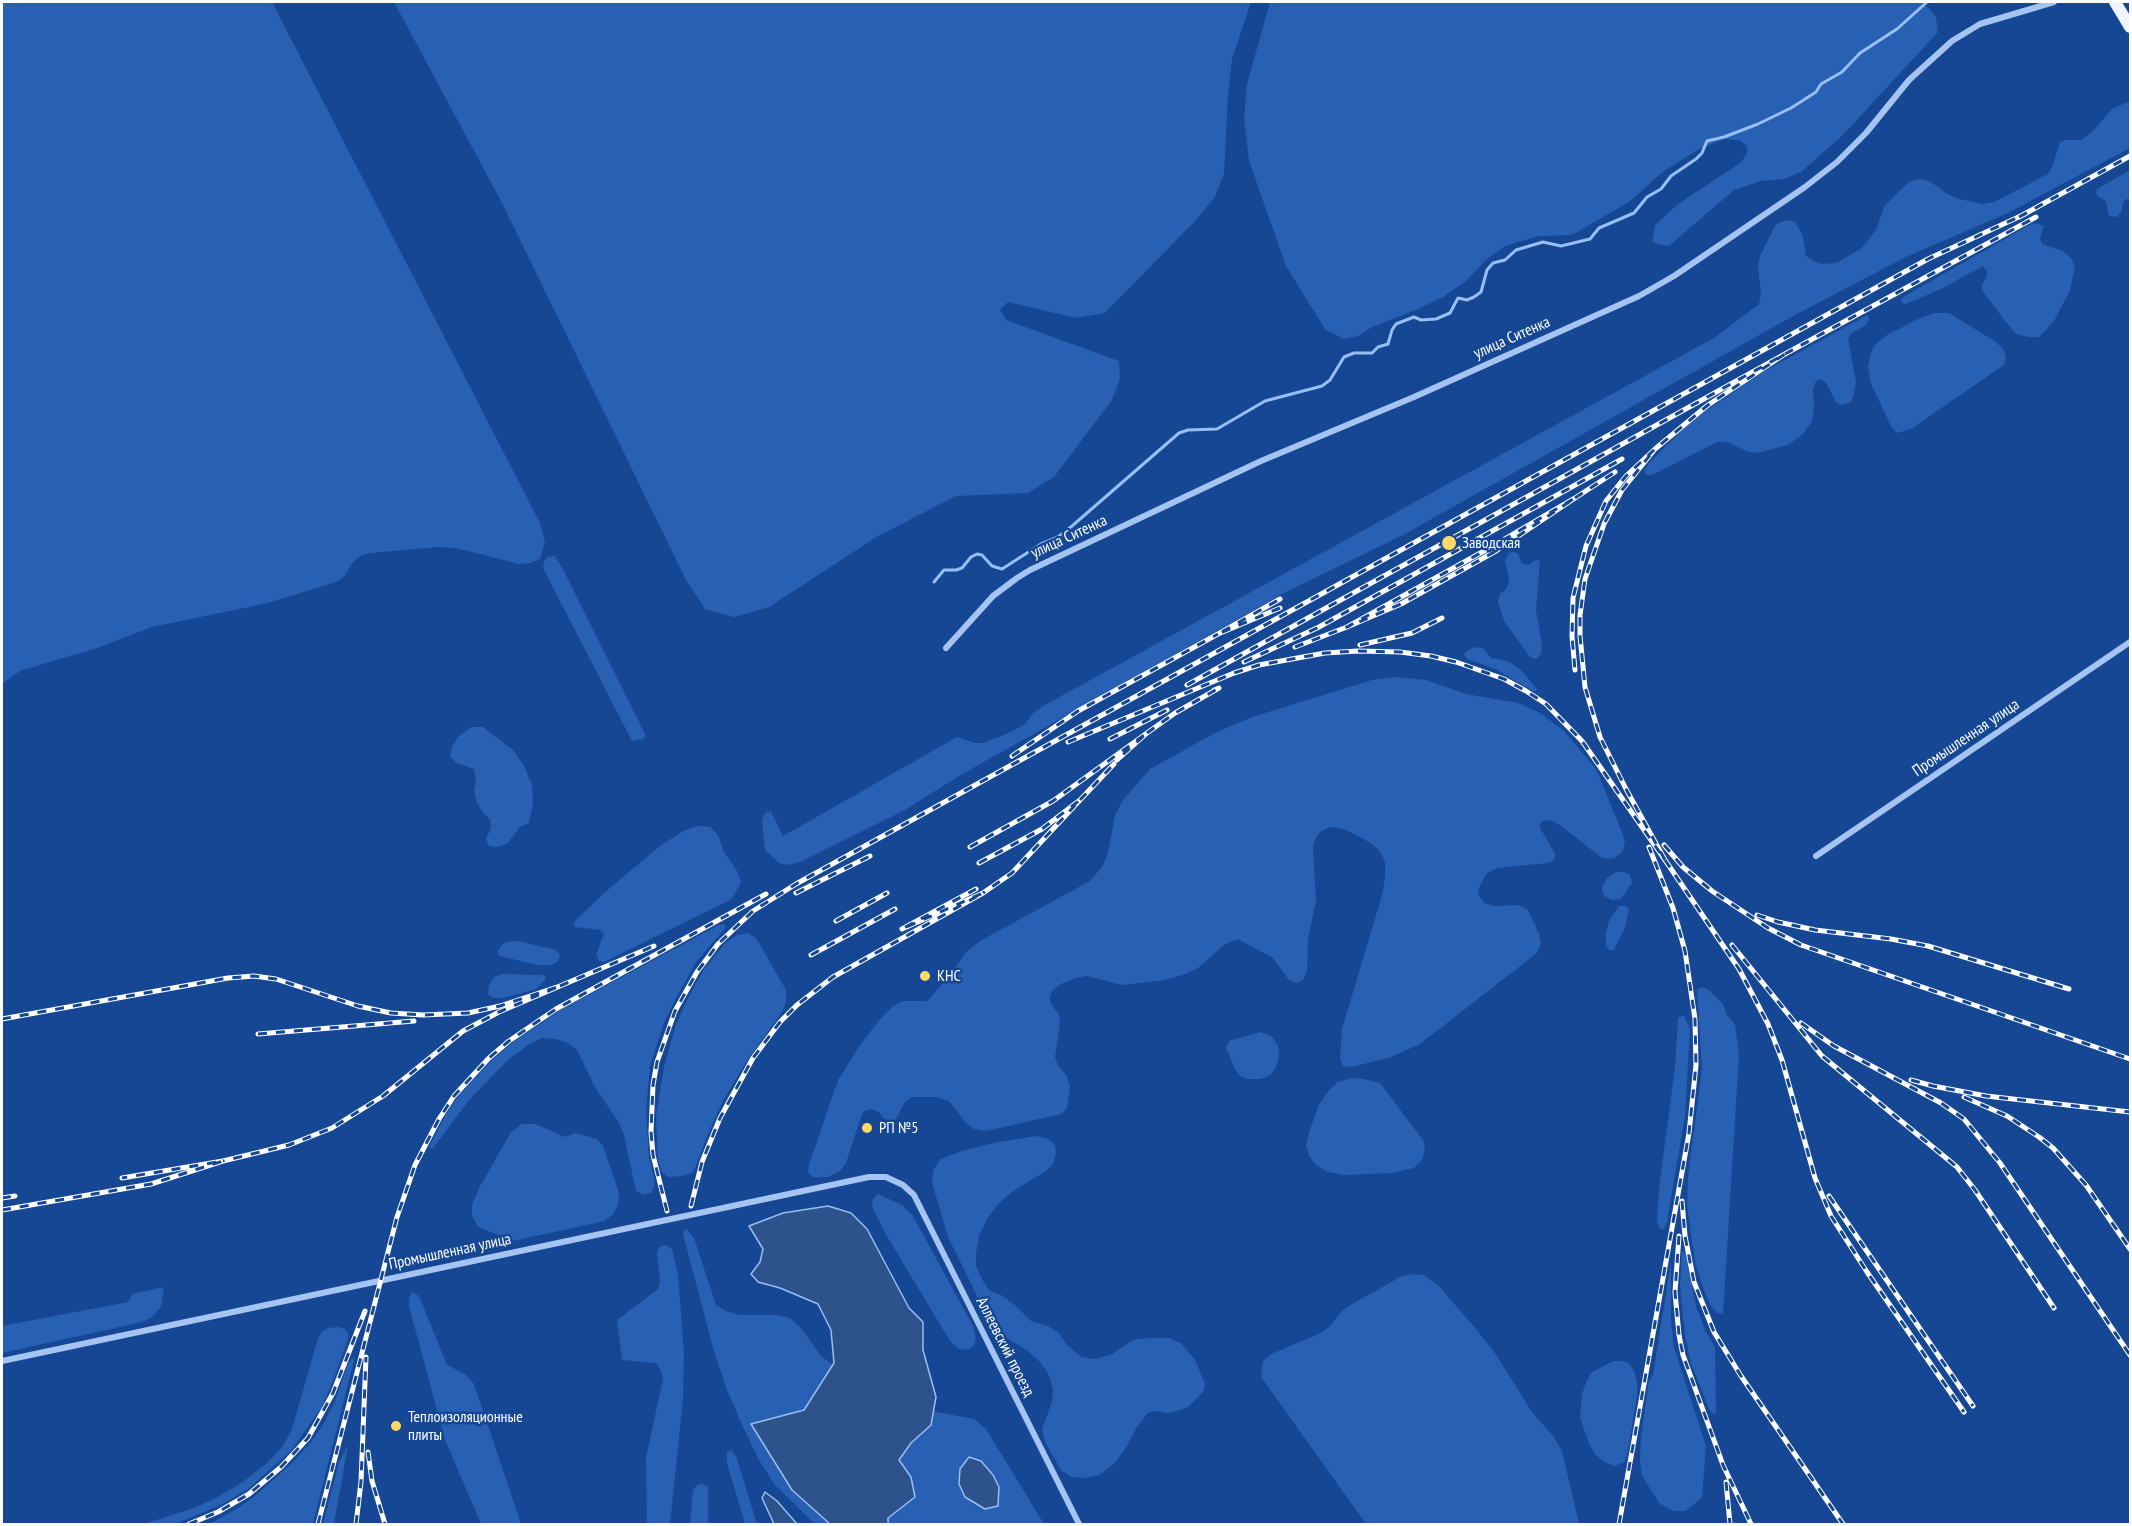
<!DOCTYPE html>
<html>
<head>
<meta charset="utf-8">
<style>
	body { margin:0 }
	#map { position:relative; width:2132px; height:1526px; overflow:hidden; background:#154794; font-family:"PT Sans Narrow",sans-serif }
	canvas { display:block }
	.frame { position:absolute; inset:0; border:3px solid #fff; pointer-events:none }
</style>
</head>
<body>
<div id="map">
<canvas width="2132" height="1526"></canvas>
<div class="frame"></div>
</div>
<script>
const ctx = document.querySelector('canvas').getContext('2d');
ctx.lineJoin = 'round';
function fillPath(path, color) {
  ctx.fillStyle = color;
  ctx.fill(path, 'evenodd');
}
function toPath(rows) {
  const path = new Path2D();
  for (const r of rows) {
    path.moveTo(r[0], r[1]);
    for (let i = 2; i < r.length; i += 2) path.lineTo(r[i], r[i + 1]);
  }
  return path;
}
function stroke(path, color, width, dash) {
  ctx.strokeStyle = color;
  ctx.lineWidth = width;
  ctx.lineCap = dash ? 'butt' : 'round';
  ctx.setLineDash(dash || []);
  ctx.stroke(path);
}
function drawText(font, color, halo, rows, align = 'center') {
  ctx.font = font + ' "PT Sans Narrow",sans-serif';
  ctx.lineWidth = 5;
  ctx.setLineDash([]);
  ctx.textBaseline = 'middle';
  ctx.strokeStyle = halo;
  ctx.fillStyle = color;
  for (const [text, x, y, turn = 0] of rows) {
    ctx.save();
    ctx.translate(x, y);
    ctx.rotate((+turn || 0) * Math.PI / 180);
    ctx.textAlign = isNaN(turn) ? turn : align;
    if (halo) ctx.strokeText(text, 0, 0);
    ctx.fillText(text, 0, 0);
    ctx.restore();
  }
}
fillPath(toPath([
	[2,2,272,2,540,523,545,542,540,559,530,563,519,564,456,548,438,547,370,553,360,556,353,562,344,577,336,582,268,603,152,627,97,648,20,671,2,684],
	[394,2,1251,2,1232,59,1228,96,1224,174,1215,197,1196,220,1105,313,1076,318,1008,302,1000,310,1006,320,1119,361,1120,379,1112,400,1054,477,1028,493,956,496,878,536,769,607,734,617,705,609,686,580,501,201],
	[1270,2,1923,2,1936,17,1938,32,1842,136,1801,172,1784,179,1761,181,1734,190,1669,246,1657,244,1652,241,1655,225,1678,204,1740,163,1747,154,1747,146,1739,140,1725,139,1701,148,1664,171,1629,202,1572,235,1539,236,1505,246,1487,259,1466,281,1443,297,1416,310,1372,327,1358,336,1344,339,1325,329,1286,266,1249,161,1244,118,1247,84],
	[2130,101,2130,148,2008,213,1906,257,1795,315,1403,535,1284,593,959,776,905,810,800,862,789,865,779,863,765,850,762,820,765,813,771,811,783,836,957,737,975,743,983,743,1011,732,1025,724,1033,713,1043,706,1714,338,1759,304,1761,294,1758,267,1760,256,1776,224,1787,220,1795,222,1803,236,1806,256,1813,261,1822,264,1836,263,1861,249,1876,230,1885,205,1910,181,1921,179,1931,182,1946,193,1959,199,1983,204,1994,202,2048,174,2052,167,2060,142,2065,140,2081,140,2092,132,2112,109],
	[2130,170,2130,202,2128,199,2124,200,2121,213,2116,217,2109,216,2106,201,2098,197,2096,193,2097,189],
	[2033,223,2044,226,2040,238,2042,244,2063,251,2071,258,2075,266,2070,290,2054,321,2039,337,2028,337,2016,334,2005,321,1982,290,1982,284,1986,278,1987,272,1983,266,1941,289,1913,301,1905,304,1901,302,1903,297],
	[1935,313,1949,313,1996,342,2003,349,2006,357,2004,365,1911,429,1897,433,1892,428,1871,384,1868,367,1871,352,1875,345,1887,335,1920,318],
	[1867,315,1869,319,1866,325,1852,333,1848,339,1856,382,1854,393,1851,402,1841,405,1836,402,1826,383,1821,379,1816,381,1813,389,1814,406,1812,421,1803,434,1788,445,1757,453,1746,451,1728,442,1717,442,1652,475,1647,475,1644,471,1648,464,1685,427,1706,411,1763,372],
	[1514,552,1518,554,1522,564,1528,565,1536,560,1540,561,1536,610,1542,644,1541,654,1536,659,1530,657,1504,621,1498,602,1500,594,1507,588,1509,580,1505,560,1509,553],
	[555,556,564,571,645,734,644,739,632,741,543,568,544,562,547,557],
	[1475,647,1483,648,1491,658,1508,661,1521,670,1537,689,1535,692,1495,669,1467,659,1464,655,1466,651],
	[1398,677,1426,680,1466,694,1518,703,1540,713,1563,730,1596,769,1622,832,1625,842,1623,851,1615,858,1609,859,1601,857,1561,826,1551,820,1543,821,1539,826,1555,854,1554,860,1548,863,1497,868,1487,873,1480,885,1478,894,1484,903,1494,906,1518,905,1528,910,1539,934,1541,944,1537,953,1420,1044,1391,1057,1352,1067,1343,1066,1340,1059,1342,1029,1382,895,1385,878,1385,862,1380,851,1369,842,1344,829,1330,827,1320,832,1315,839,1313,848,1316,901,1308,939,1307,972,1303,980,1297,983,1289,980,1273,958,1238,939,1224,945,1198,968,1183,975,1164,980,1122,985,1087,976,1076,978,1061,984,1053,990,1050,996,1050,1002,1059,1015,1060,1023,1055,1057,1059,1067,1067,1076,1070,1087,1067,1108,1061,1114,986,1131,974,1129,966,1123,949,1101,936,1097,911,1097,905,1102,895,1121,889,1121,883,1118,879,1112,871,1109,864,1111,861,1117,846,1163,841,1170,829,1177,812,1177,808,1172,809,1165,838,1080,860,1045,881,1018,893,1006,903,1001,927,1001,949,977,966,952,980,941,1090,881,1102,867,1108,853,1115,815,1123,800,1150,769,1215,733,1252,717,1372,680],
	[471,727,483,727,513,750,524,766,532,785,533,803,529,823,520,827,507,844,496,847,489,846,486,839,491,828,490,819,484,814,477,803,474,791,476,781,474,769,456,763,450,756,452,747,458,737],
	[698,826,710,827,718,835,724,852,737,871,741,882,732,899,604,962,599,961,596,955,604,934,600,930,575,927,573,923,604,893,660,846,683,831],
	[1616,872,1624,872,1630,875,1632,883,1621,899,1612,900,1604,896,1602,888,1606,879],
	[1619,906,1625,906,1629,909,1625,927,1614,950,1609,950,1606,945,1606,933,1609,921],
	[724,924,726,927,696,962,675,1000,664,1023,650,1066,646,1112,649,1157,654,1178,654,1188,651,1193,643,1195,636,1191,624,1135,618,1121,596,1089,577,1050,566,1042,555,1039,542,1038,528,1045,508,1060,469,1100,436,1144,432,1149,429,1147,445,1116,460,1094,493,1059,516,1040,562,1009,719,925],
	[748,933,756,938,786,990,786,1002,782,1012,745,1064,723,1101,708,1134,697,1164,692,1173,682,1176,668,1177,662,1172,658,1161,656,1116,664,1067,675,1027,687,1000,703,971,724,944,737,935],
	[518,941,556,950,560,955,558,962,551,965,538,965,499,956,498,951,501,946,506,942],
	[503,974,541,975,545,976,546,979,536,989,503,998,493,998,488,994,489,985,494,977],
	[1702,987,1709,990,1723,1004,1727,1015,1735,1024,1739,1055,1723,1314,1717,1313,1711,1306,1704,1291,1695,1262,1687,1205,1688,1176,1702,1069,1697,990],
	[1684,1015,1690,1029,1685,1116,1667,1222,1664,1229,1660,1229,1657,1222,1659,1189,1675,1067,1678,1018],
	[1260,1032,1271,1036,1278,1045,1279,1056,1276,1068,1270,1075,1261,1079,1248,1079,1241,1077,1235,1069,1226,1048,1229,1041],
	[1352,1078,1364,1079,1380,1083,1423,1140,1425,1150,1422,1160,1414,1168,1392,1173,1344,1175,1328,1172,1317,1166,1309,1156,1306,1145,1310,1129,1319,1105,1329,1090,1338,1082],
	[522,1124,535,1124,565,1137,575,1133,597,1139,603,1146,619,1193,618,1204,614,1213,605,1221,513,1241,478,1227,472,1216,472,1205,479,1188,511,1132],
	[1036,1136,1048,1139,1055,1145,1056,1153,1053,1164,1046,1171,1012,1192,998,1204,987,1219,979,1236,976,1254,976,1266,983,1281,990,1291,1001,1295,1015,1305,1031,1321,1048,1326,1059,1333,1067,1345,1081,1357,1095,1359,1112,1354,1133,1340,1149,1338,1169,1338,1181,1343,1195,1360,1205,1384,1203,1392,1188,1407,1177,1411,1166,1413,1157,1411,1148,1413,1136,1428,1127,1446,1114,1464,1099,1475,1084,1478,1071,1477,1061,1470,1045,1442,1042,1429,1052,1402,1053,1389,1048,1373,1039,1361,1027,1350,998,1333,991,1324,948,1237,932,1183,933,1170,941,1159,962,1151,993,1143],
	[878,1194,902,1205,913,1216,973,1326,976,1339,974,1346,967,1350,959,1349,950,1341,885,1233,873,1209,872,1200],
	[686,1228,694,1238,716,1305,726,1311,740,1315,777,1315,790,1318,800,1327,822,1357,853,1378,931,1411,974,1419,986,1429,1044,1524,815,1524,775,1485,759,1460,744,1429,727,1390,713,1348,683,1234],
	[666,1245,672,1249,678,1274,684,1353,683,1399,670,1524,647,1524,646,1458,663,1379,661,1371,656,1363,622,1360,617,1320,658,1289,660,1281,657,1252,660,1247],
	[1682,1251,1686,1254,1696,1306,1705,1330,1715,1347,1716,1415,1710,1411,1705,1399,1691,1363,1685,1337,1680,1286],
	[1671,1262,1671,1320,1674,1347,1706,1446,1702,1498,1685,1511,1673,1511,1660,1504,1642,1476,1640,1461,1641,1437,1649,1381,1653,1375],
	[1413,1274,1423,1275,1437,1284,1476,1329,1495,1353,1532,1412,1553,1436,1562,1451,1579,1524,1366,1524,1261,1377,1263,1361,1271,1354,1321,1333,1329,1327,1342,1311,1352,1304,1402,1276],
	[164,1287,161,1307,151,1318,142,1322,2,1353,2,1326,128,1302,132,1294],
	[412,1292,419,1296,447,1365,465,1374,474,1384,521,1524,481,1524,445,1440,409,1306,409,1299],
	[339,1327,345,1329,348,1333,348,1339,332,1384,321,1408,290,1452,248,1489,223,1504,175,1524,144,1524,194,1508,218,1497,243,1482,268,1462,283,1446,292,1429,318,1338,323,1331,328,1328],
	[355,1356,313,1524,209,1524,235,1510,255,1496,293,1462,310,1443,324,1423,335,1401,348,1363],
	[1613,1361,1622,1361,1629,1363,1634,1371,1637,1382,1637,1396,1627,1456,1624,1462,1615,1466,1604,1462,1596,1455,1590,1446,1580,1418,1582,1394,1587,1380,1592,1372],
	[348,1445,334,1524,323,1524,339,1462],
	[731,1450,736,1456,757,1524,745,1524,727,1463,727,1452],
	[701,1484,708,1486,708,1524,690,1524,693,1490,696,1486]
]), '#2860b3');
const water = toPath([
	[828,1206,851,1213,867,1229,909,1308,923,1322,923,1350,936,1397,931,1425,911,1443,899,1460,911,1477,915,1497,888,1518,888,1524,830,1524,792,1490,751,1424,804,1410,834,1363,831,1330,818,1304,780,1288,758,1282,751,1274,760,1262,763,1249,749,1226,783,1213,828,1206],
	[969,1457,981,1461,993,1475,999,1487,998,1506,985,1509,965,1497,959,1484,960,1469,969,1457],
	[765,1492,777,1501,797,1524,774,1524,762,1498,765,1492]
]);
fillPath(water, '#2e538c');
stroke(water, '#97bff4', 1.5);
stroke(toPath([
	[934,582,944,570,956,570,962,568,971,557,977,554,982,555,992,566,1002,569,1041,544,1058,537,1072,526,1179,433,1188,430,1217,429,1265,401,1322,386,1330,380,1344,357,1354,353,1372,353,1378,347,1388,344,1392,330,1396,324,1414,317,1421,320,1436,319,1450,313,1458,298,1467,300,1474,297,1481,292,1487,270,1493,263,1505,260,1516,250,1543,242,1561,246,1590,239,1599,228,1634,213,1647,197,1661,189,1671,176,1696,159,1702,153,1707,141,1724,137,1758,124,1791,108,1816,92,1821,84,1842,72,1860,53,1897,29,1927,2]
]), '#97bff4', 3);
stroke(toPath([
	[946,648,993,596,1017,578,1030,570,1261,461,1414,397,1639,296,1674,276,1805,187,1837,162,1866,133,1909,80,1952,41,1980,24,2054,2],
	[1816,856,2130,642],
	[2,1361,869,1177,886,1177,903,1185,914,1195,1079,1524]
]), '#a5c4f1', 6);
stroke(toPath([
	[2115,2,2130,27]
]), '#eff5ff', 12);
const rail = toPath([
	[2019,217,2130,156],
	[1785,354,2036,217],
	[1575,498,1615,472],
	[1280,608,1218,634,1280,599],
	[1360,645,1412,633,1442,618],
	[1295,647,1347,627,1493,546,1575,498,1496,551,1401,604,1347,627],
	[1244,662,1319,627,1622,459],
	[1187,685,1785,354,1708,405,1655,449],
	[1147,733,1175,713,1219,688,1214,690],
	[1110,739,1167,710],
	[1068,742,1234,673,1259,665,1325,653,1358,651,1400,652,1431,656,1456,662,1504,679,1526,691,1546,704,1582,741,1665,860,1626,789,1600,737,1585,687,1580,636,1580,615,1585,579,1604,524,1622,490,1655,449,1626,476,1606,501,1586,546,1573,598,1572,636,1575,670],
	[1012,756,1078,711,1218,634],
	[1080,800,1114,764],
	[1664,845,1683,867,1712,891,1768,928,1801,945,2130,1059],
	[970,847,1053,801,1147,733,1117,760],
	[1665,860,1739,969,1768,1024,1782,1060,1815,1178,1831,1216,1867,1272,1964,1412],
	[979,863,1042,829,1080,800,1012,873,983,893],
	[796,893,870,856],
	[1757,915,1778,922,1815,930,1891,939,1928,946,2069,989],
	[836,921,887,893],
	[1732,945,1822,1056,1957,1167,1975,1190,2054,1308],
	[811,955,895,909],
	[560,986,654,946],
	[2,1019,228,978,254,976,276,979,358,1006,391,1013,423,1015,468,1013,500,1006,560,986,499,1012,463,1031,383,1096,332,1128,289,1145,223,1161],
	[1801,1023,1834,1046,1941,1103,1964,1119,2000,1163,2130,1355],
	[258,1034,414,1021],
	[1911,1080,1933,1086,1986,1096,2130,1112],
	[1964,1097,2007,1116,2039,1137,2053,1148,2086,1185,2130,1249],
	[1829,1196,1973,1406],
	[2,1198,15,1196],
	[1682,1201,1685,1236,1694,1282,1714,1332,1741,1376,1843,1524],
	[691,1206,702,1162,720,1118,753,1058,780,1022,797,1005,833,977,983,893,902,929,976,889],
	[2,1210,151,1184,223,1161,122,1178],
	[667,1211,653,1155,651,1132,653,1085,657,1062,675,1011,697,972,718,944,753,911,796,884,1928,259,2025,214],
	[1679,1236,1675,1292,1679,1335,1683,1355,1723,1465,1751,1524],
	[368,1452,372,1481,385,1524],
	[1726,1482,1730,1524],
	[189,1524,218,1512,249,1494,281,1467,308,1438,333,1393,365,1311],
	[318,1524,397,1217,415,1165,439,1119,454,1096,489,1058,509,1041,556,1009,766,894],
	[356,1524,361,1482,366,1357],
	[1619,1524,1689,1133,1696,1065,1695,1019,1685,951,1673,908,1649,847]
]);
stroke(rail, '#fff', 5);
stroke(rail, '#154794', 3, [9]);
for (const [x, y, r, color] of [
	[1449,543,8,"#ffd965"],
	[925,976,6,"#ffd965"],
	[867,1128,6,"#ffd965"],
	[396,1426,6,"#ffd965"]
]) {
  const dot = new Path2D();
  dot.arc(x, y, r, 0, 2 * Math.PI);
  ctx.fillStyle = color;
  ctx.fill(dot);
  stroke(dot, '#154794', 2);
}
drawText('16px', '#fff', '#154794', [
	["улица Ситенка",1512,338,-24],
	["улица Ситенка",1069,537,-25],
	["Промышленная улица",1966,738,-34],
	["Промышленная улица",450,1252,-12],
	["Аллеевский проезд",1005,1347,63]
]);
drawText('16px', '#fff', '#154794', [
	["Заводская",1462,543],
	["КНС",937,976],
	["РП №5",879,1128],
	["Теплоизоляционные",408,1417],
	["плиты",408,1435]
], 'left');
</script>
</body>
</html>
